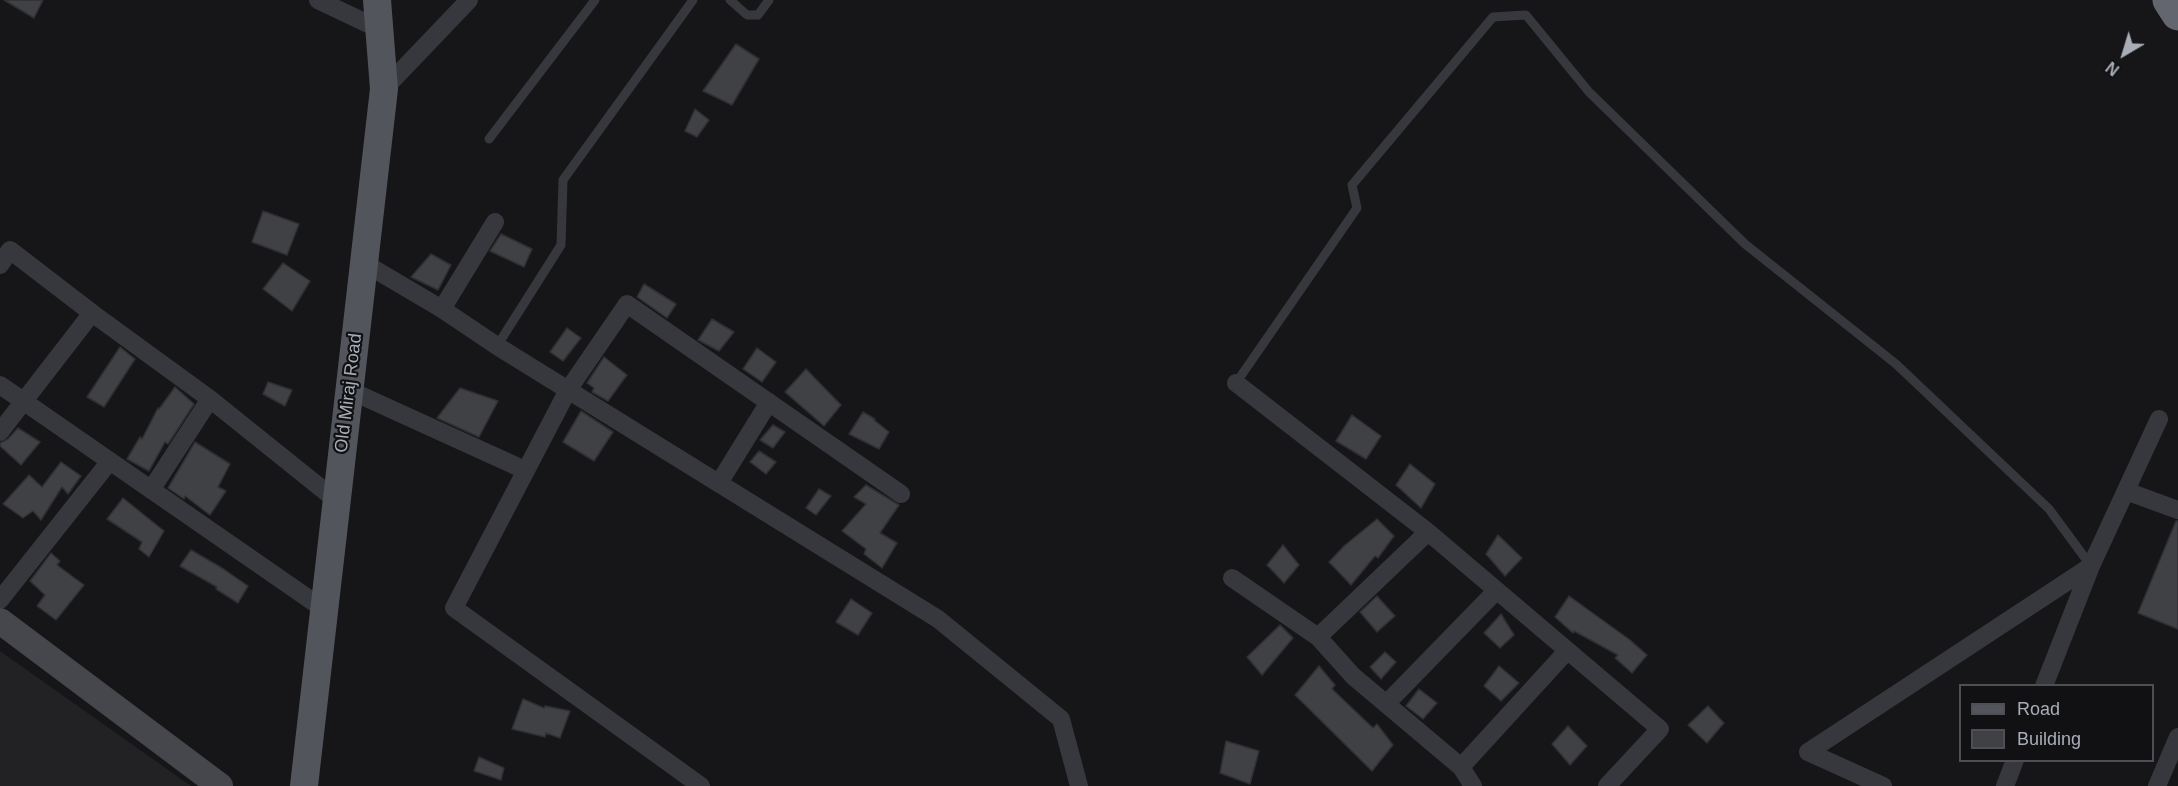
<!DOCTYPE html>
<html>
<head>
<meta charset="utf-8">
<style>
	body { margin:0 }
	#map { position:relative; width:2178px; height:786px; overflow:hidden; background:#161618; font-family:Helvetica,sans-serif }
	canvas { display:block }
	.legend { position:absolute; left:1959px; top:684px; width:195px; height:78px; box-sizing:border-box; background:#111113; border:2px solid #4d4f55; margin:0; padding:8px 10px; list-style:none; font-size:18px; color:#a8adb8 }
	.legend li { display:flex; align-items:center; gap:12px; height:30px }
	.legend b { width:30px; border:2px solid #4d4f55 }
	.north { position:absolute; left:2094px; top:24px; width:60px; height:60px; -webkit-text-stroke:4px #111113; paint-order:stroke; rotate:218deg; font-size:16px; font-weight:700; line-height:24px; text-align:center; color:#a8adb8 }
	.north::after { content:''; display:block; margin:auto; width:21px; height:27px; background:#a8adb8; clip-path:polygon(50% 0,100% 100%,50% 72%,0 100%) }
</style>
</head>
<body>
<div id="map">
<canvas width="2178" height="786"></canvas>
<ul class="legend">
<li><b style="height:8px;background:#53555c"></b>Road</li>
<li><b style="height:16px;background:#404145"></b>Building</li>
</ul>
<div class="north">N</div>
</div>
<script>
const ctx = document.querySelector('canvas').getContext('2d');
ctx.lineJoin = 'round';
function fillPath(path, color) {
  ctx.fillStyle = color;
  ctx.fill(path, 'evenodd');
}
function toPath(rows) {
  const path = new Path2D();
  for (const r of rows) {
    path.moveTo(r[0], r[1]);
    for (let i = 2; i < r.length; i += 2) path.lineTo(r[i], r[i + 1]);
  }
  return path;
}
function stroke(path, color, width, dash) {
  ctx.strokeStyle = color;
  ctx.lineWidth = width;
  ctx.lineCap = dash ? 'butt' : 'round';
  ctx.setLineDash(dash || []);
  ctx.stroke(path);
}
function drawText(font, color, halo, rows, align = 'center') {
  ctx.font = font + ' Helvetica,sans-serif';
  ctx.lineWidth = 4.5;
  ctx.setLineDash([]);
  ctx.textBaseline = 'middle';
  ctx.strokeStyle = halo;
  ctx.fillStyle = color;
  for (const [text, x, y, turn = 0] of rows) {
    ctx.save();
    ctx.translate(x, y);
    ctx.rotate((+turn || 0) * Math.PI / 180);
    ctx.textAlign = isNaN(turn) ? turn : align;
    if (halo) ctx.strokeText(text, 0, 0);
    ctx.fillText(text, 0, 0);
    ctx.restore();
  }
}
fillPath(toPath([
	[0,651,191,786,0,786]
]), '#222225');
const building = toPath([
	[4,0,43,0,34,18,4,0],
	[736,44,759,59,732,105,703,91,736,44],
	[695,109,709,120,697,137,685,131,695,109],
	[263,211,299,224,287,255,252,242,263,211],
	[501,234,532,249,524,267,490,251,501,234],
	[431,254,451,265,438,290,411,277,431,254],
	[283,263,310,281,292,311,263,289,283,263],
	[644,284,676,304,667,318,637,297,644,284],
	[712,319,734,332,719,351,698,340,712,319],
	[567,328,581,338,563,361,550,352,567,328],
	[120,347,135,359,104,407,87,397,120,347],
	[757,348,776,362,762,382,743,369,757,348],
	[604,357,627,375,608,401,592,392,594,388,587,383,604,357],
	[806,369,841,405,824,426,785,392,806,369],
	[268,382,292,390,285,406,263,394,268,382],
	[175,387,194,404,168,444,165,442,149,471,127,459,140,437,142,439,158,408,159,409,175,387],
	[460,388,498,401,479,437,437,418,460,388],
	[581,411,613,432,594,461,563,442,581,411],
	[863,412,875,419,874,420,889,432,879,449,849,434,863,412],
	[1352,415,1381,436,1366,459,1336,441,1352,415],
	[773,425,785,432,773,448,760,440,773,425],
	[18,428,40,442,21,465,0,446,0,443,8,439,18,428],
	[195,442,230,464,218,487,226,491,210,515,185,496,184,499,168,488,195,442],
	[759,451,776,462,766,474,750,462,759,451],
	[61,462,81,476,68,494,62,487,41,520,33,511,23,518,3,504,29,475,42,487,61,462],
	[1410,464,1435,484,1421,508,1396,485,1410,464],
	[866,485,899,505,880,533,897,543,882,568,864,554,866,549,842,531,866,504,854,497,866,485],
	[819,489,831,496,816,515,806,508,819,489],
	[123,498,164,531,149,557,139,549,142,542,107,519,123,498],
	[1377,519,1394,536,1378,558,1375,556,1351,585,1329,562,1344,546,1377,519],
	[2176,521,2178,521,2178,629,2138,613,2176,521],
	[1498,535,1522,558,1505,576,1486,554,1498,535],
	[1283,545,1299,565,1284,583,1267,565,1283,545],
	[191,550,222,568,248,586,238,603,216,589,217,587,180,566,191,550],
	[51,553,60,561,57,565,84,585,56,620,37,606,45,595,30,581,51,553],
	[1377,596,1395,616,1377,632,1360,612,1377,596],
	[1569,596,1630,640,1647,655,1632,673,1615,658,1618,655,1574,631,1573,633,1555,617,1569,596],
	[851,599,872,613,858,635,836,622,851,599],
	[1501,614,1514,635,1500,648,1484,633,1501,614],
	[1280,625,1293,638,1262,675,1247,657,1280,625],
	[1385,652,1396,662,1381,679,1370,667,1385,652],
	[1319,666,1335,685,1332,689,1373,728,1377,724,1393,745,1372,771,1295,695,1319,666],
	[1499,666,1519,683,1501,701,1484,686,1499,666],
	[1419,689,1437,703,1423,719,1406,706,1419,689],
	[523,699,544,708,545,706,570,711,560,738,546,733,545,737,512,729,523,699],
	[1708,706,1724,723,1707,743,1688,725,1708,706],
	[1568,726,1587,746,1570,765,1552,744,1568,726],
	[1226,741,1259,751,1250,784,1220,773,1226,741],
	[479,757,504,768,501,780,474,771,479,757]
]);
fillPath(building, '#404145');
stroke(building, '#303034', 1.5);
stroke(toPath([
	[730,0,747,15,758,15,769,0],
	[489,139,595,0],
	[497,346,561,245,563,180,693,0],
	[1236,383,1357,208,1352,185,1493,17,1526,15,1589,92,1745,244,1896,364,2049,509,2091,566]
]), '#37383d', 9);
stroke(toPath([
	[318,0,379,29],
	[384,89,469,0],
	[364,263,442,309,497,346,938,619,1061,719,1079,786],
	[0,265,10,250,92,313,210,399,337,501],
	[442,309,495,222],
	[1236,383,1428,532],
	[0,385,325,610],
	[349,390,516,466],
	[0,432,92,313],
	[719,483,769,402],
	[151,490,210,399],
	[2126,491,2178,510],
	[1232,578,1318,637],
	[0,600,110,461],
	[2044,686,2091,566,2159,419],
	[1386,704,1496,591],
	[1808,752,2091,566],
	[1808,752,1883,786],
	[1461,767,1567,651],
	[701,786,454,608,568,390,627,304,901,494],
	[1473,786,1461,767,1353,676,1318,637,1428,532,1660,729,1607,786],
	[2005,786,2015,760],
	[2157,786,2178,737]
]), '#37383d', 18);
stroke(toPath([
	[0,621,220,786]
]), '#45474d', 26);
stroke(toPath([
	[304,786,384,89,377,0]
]), '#53555c', 28);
stroke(toPath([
	[2169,0,2178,14]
]), '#63666e', 33);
drawText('18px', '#a8adb8', '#111113', [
	["Old Miraj Road",349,393,-83]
]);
</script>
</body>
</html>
